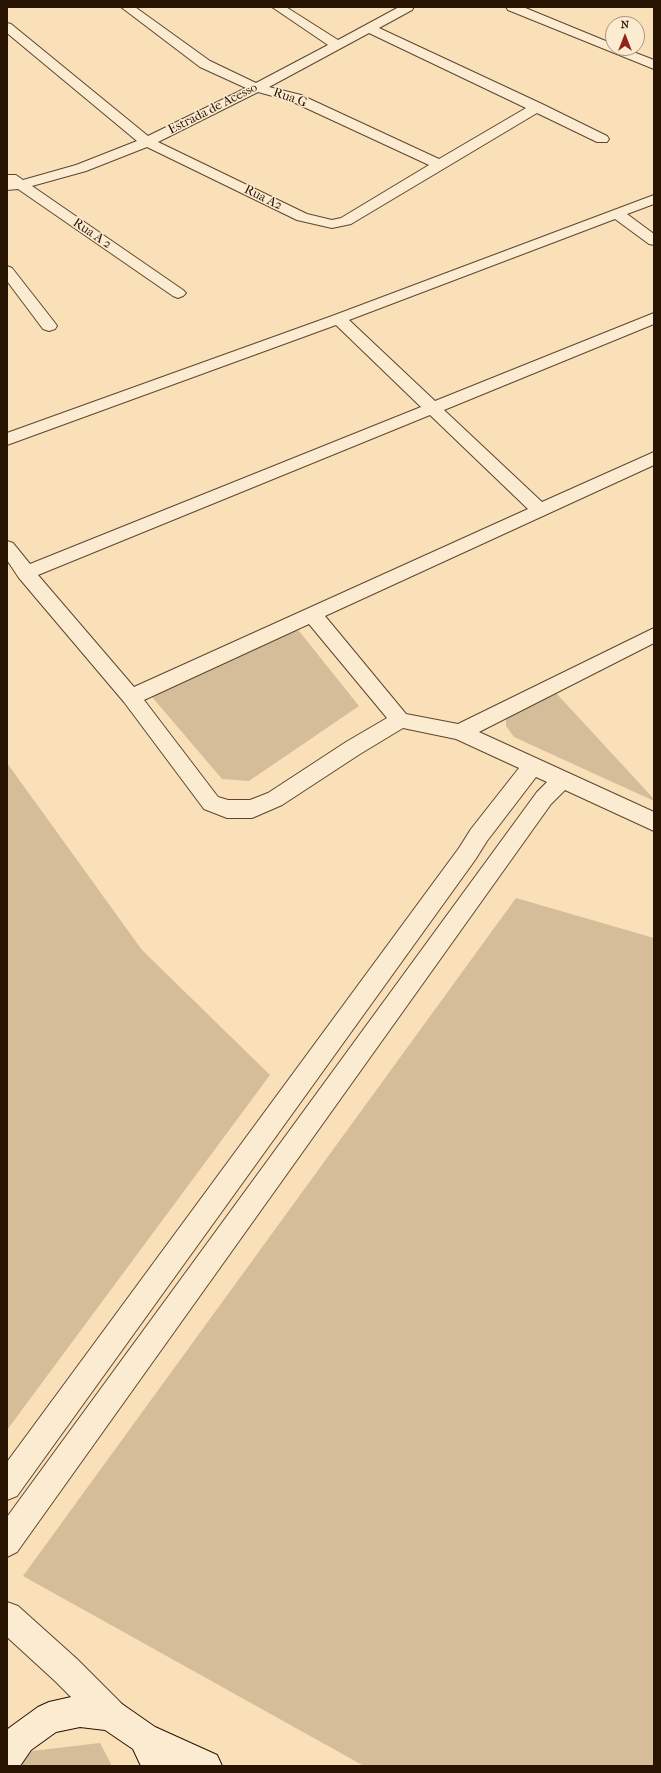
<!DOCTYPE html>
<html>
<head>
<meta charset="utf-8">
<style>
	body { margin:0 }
	#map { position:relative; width:661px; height:1773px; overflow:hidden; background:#f9e0b8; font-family:"IM FELL French Canon",serif }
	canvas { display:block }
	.frame { position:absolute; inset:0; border:8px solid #281301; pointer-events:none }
	.north { position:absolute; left:605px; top:16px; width:40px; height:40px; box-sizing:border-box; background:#fbebd1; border:1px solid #a7957e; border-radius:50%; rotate:0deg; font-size:11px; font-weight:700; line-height:16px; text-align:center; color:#281301 }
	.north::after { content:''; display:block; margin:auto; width:14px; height:18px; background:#8f2418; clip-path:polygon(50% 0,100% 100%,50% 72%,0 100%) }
</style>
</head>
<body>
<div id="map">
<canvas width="661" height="1773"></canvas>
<div class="frame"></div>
<div class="north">N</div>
</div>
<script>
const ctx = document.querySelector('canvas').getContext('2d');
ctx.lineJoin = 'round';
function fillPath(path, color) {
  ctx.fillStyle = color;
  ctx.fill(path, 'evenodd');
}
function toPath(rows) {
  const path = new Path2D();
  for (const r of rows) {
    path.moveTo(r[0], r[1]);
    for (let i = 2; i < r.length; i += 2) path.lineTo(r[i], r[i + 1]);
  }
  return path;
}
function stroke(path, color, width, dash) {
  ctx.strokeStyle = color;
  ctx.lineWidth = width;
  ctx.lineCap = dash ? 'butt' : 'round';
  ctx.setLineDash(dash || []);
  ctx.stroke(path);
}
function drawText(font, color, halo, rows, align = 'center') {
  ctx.font = font + ' "IM FELL French Canon",serif';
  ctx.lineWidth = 3;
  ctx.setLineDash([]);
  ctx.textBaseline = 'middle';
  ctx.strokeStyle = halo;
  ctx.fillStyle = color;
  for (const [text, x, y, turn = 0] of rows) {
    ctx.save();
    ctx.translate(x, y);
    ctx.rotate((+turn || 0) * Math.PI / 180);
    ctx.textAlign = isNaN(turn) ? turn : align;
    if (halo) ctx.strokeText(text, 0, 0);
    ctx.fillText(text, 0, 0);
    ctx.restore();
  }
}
fillPath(toPath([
	[288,628,299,631,359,706,249,781,222,779,152,697,167,682],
	[556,693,654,799,654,801,514,737,506,726,506,716],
	[7,763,142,950,270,1075,7,1430],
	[516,898,654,938,654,1766,364,1766,23,1576],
	[100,1743,112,1766,20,1766,32,1751]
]), '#d5bd99');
const street = toPath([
	[121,7,135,7,210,61,256,83,328,45,272,7,286,7,338,40,399,7,414,7,412,10,379,28,542,104,607,136,609,139,607,142,597,142,537,113,351,224,332,228,297,220,147,147,86,171,32,186,183,290,186,293,183,296,178,298,173,296,18,189,7,190,7,175,16,175,23,180,76,165,137,141,7,33,7,23,11,24,148,136,246,88,200,67,121,7],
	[369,33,526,108,439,159,301,95,269,87,369,33],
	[258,92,291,101,429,165,341,218,332,220,307,214,158,142,258,92],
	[506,7,523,7,613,44,613,48,623,48,654,60,654,69,508,10,506,7],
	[654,195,654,204,627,214,654,234,654,245,649,244,615,219,349,320,435,401,654,313,654,324,444,410,542,502,654,452,654,465,325,616,406,714,458,724,654,628,654,643,479,732,654,812,654,831,565,790,551,804,17,1552,7,1557,7,1517,537,792,547,782,536,777,487,841,475,860,17,1496,7,1500,7,1462,459,848,471,829,519,768,456,739,403,728,360,754,282,805,259,815,252,818,227,818,204,809,124,702,19,578,7,560,7,541,13,543,30,564,421,407,336,325,7,445,7,433,332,316,654,195],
	[430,415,528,509,134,687,38,575,430,415],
	[309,624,387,718,346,742,268,793,250,800,228,800,218,797,144,700,309,624],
	[7,266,12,268,55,323,57,326,55,329,49,331,43,329,7,281,7,266],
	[7,1602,18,1606,77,1659,122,1704,127,1715,122,1726,111,1731,100,1726,55,1681,7,1637,7,1602]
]);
const secondary = toPath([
	[80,1695,111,1699,122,1704,155,1727,217,1755,222,1766,141,1766,133,1749,105,1730,80,1727,56,1732,31,1750,20,1766,7,1766,7,1730,9,1728,38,1707,49,1702,80,1695]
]);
stroke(street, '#5c462f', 2);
stroke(secondary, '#281301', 2);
fillPath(street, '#fbebd1');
fillPath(secondary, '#fbebd1');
drawText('13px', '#281301', '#fbebd1', [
	["Rua G",290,98,19],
	["Estrada de Acesso",213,109,-27],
	["Rua A2",263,198,26],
	["Rua A 2",92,234,34]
]);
</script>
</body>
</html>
